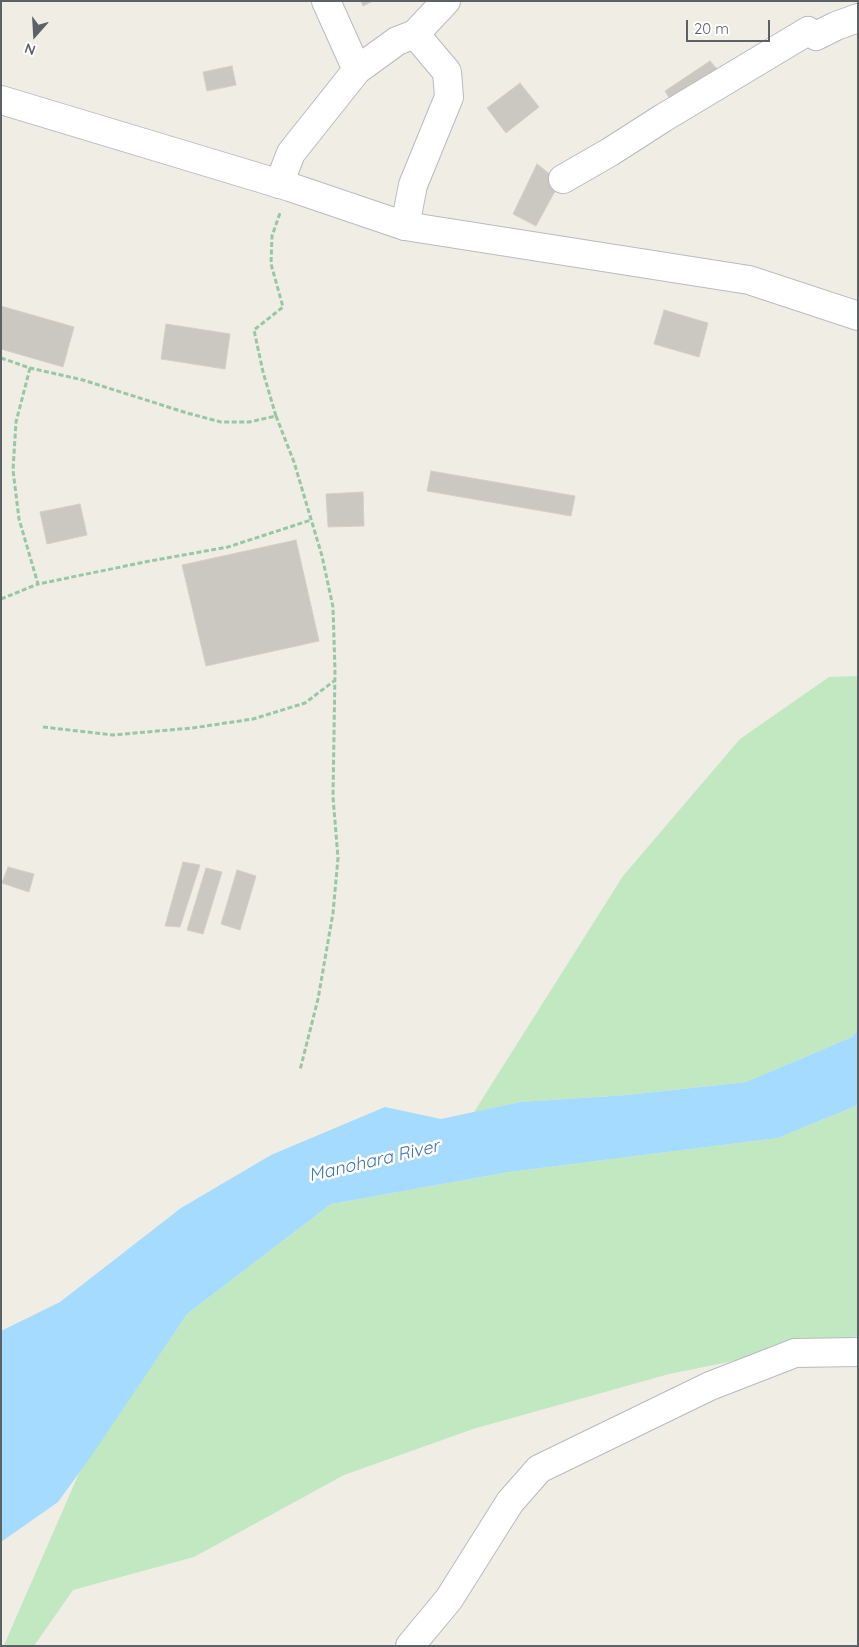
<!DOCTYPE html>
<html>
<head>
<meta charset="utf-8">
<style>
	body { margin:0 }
	#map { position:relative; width:859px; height:1647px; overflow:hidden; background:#f0ede5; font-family:Quicksand,sans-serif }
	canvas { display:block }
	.frame { position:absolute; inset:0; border:2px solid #5c6166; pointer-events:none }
	.north { position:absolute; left:10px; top:10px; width:50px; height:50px; -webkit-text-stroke:4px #fff; paint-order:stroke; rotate:199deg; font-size:14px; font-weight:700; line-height:20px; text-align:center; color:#5c6166 }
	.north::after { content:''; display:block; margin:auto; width:18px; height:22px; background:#5c6166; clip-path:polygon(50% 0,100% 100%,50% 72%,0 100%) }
	.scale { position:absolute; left:686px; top:20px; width:84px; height:22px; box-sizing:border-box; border:2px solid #5c6166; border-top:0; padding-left:6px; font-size:15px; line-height:18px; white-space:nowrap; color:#5c6166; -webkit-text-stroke:4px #fff; paint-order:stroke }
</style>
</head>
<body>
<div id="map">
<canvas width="859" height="1647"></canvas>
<div class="frame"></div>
<div class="north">N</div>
<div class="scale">20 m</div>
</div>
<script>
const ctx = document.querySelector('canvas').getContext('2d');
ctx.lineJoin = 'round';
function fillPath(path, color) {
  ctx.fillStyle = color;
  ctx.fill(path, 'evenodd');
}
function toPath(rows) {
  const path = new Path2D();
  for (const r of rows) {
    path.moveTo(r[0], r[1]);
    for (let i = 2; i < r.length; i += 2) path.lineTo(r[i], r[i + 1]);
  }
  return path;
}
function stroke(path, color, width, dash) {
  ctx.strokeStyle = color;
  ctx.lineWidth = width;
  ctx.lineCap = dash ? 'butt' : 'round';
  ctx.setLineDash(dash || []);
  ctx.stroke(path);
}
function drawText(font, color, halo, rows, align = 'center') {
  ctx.font = font + ' Quicksand,sans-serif';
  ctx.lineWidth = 5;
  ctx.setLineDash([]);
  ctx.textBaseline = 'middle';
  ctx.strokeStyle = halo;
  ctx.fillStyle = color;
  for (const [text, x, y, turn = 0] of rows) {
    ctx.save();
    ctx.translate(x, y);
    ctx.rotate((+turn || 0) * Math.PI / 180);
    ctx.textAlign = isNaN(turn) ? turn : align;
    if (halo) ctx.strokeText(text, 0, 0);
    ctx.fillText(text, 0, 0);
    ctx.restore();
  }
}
fillPath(toPath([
	[858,676,858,1030,852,1037,746,1082,627,1095,520,1102,474,1112,623,876,740,739,829,677],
	[858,1105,858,1336,669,1374,473,1429,344,1475,194,1557,73,1590,34,1646,4,1645,80,1471,187,1314,331,1204,509,1172,778,1138]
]), '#c1e8c0');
fillPath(toPath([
	[858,1030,858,1105,778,1138,509,1172,331,1204,187,1314,92,1455,58,1502,1,1542,1,1331,60,1302,181,1208,271,1155,385,1107,441,1119,520,1102,627,1095,746,1082,852,1037]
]), '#a5dbff');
const building = toPath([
	[361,1,373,1,363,6,361,1],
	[710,61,725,78,675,108,665,91,710,61],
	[232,66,236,85,207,91,203,72,232,66],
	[520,83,539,107,506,133,487,108,520,83],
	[537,164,560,182,536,226,513,214,537,164],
	[1,306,74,327,63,367,1,349,1,306],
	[664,310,708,323,699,357,654,344,664,310],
	[166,324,230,334,225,369,161,359,166,324],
	[431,471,575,496,571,516,427,491,431,471],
	[363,492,364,526,328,527,326,494,363,492],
	[80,504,87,535,47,544,40,512,80,504],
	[296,540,319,641,206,666,182,565,296,540],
	[183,862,200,865,180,927,165,926,183,862],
	[8,867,34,874,29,892,2,883,8,867],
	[206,868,222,872,203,934,187,930,206,868],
	[237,870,256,876,240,930,221,924,237,870]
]);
fillPath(building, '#cbc8c2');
stroke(building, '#d5cfc3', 1);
const street = toPath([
	[357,70,397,41,415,34],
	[563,179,610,152,663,118,808,31,816,36,836,26,858,18],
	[279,184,291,153,357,70,326,1],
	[405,226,413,185,449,97,447,72,415,34,446,1],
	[410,1646,449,1599,510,1502,539,1469,710,1386,795,1353,858,1352]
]);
const secondary = toPath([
	[1,100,290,187,405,226,749,280,858,316]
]);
stroke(street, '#b7bbbf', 30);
stroke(secondary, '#b8bcc1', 30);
stroke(toPath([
	[1,358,30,368,83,380,187,413,221,422,249,422,276,416,263,372,254,330,283,307,271,264,272,236,280,213],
	[30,368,16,422,13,470,19,519,38,584,150,561,228,547,311,520],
	[276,416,294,462,322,556,333,607,335,671,333,797,338,858,333,913,318,999,300,1070],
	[1,599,38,584],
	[43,727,113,735,192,728,253,719,305,703,334,681]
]), '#98c7a4', 3, [5, 2.5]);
stroke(street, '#fff', 28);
stroke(secondary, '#fff', 28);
drawText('italic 18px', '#3b76ad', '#fff', [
	["Manohara River",374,1161,-13]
]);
</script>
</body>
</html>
